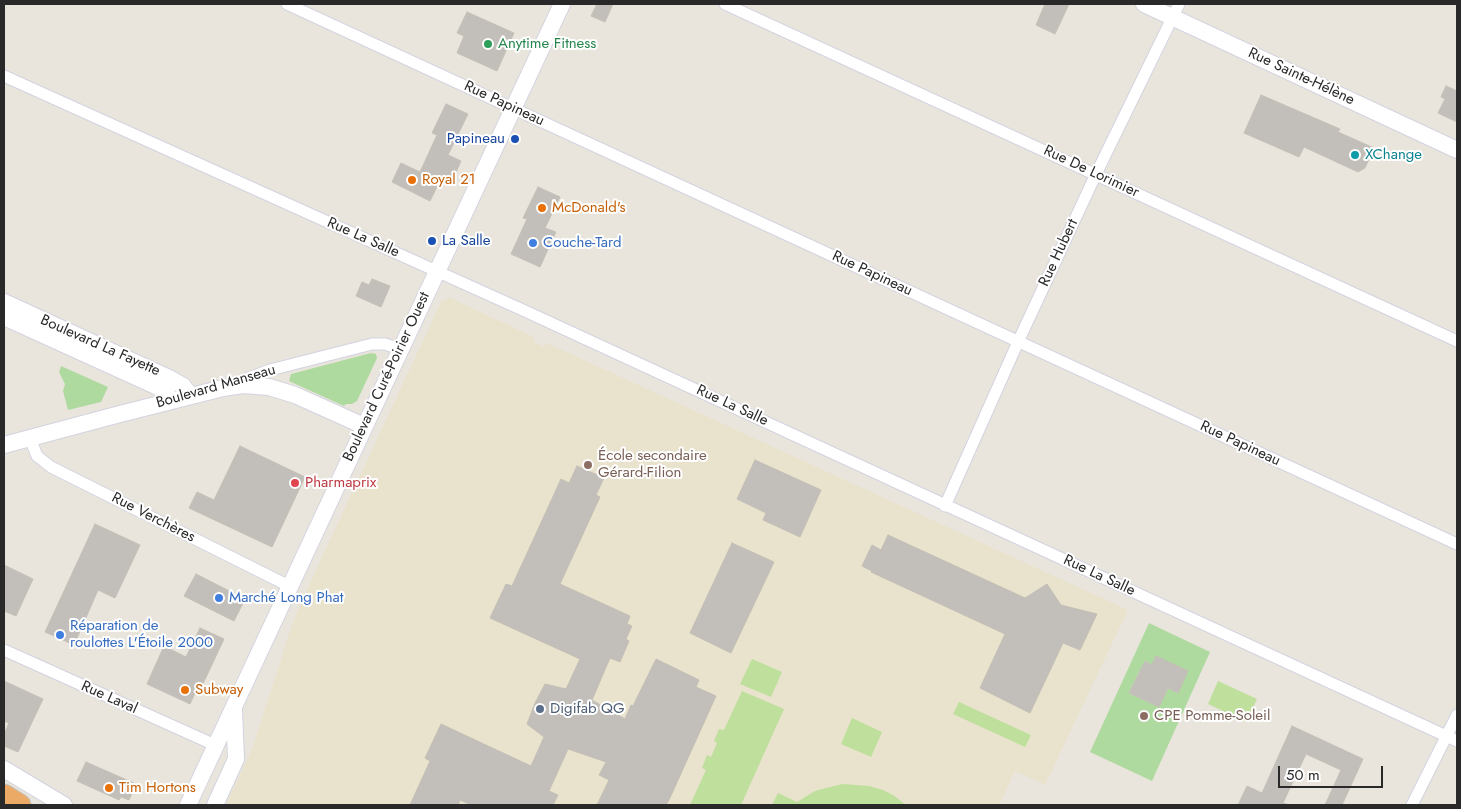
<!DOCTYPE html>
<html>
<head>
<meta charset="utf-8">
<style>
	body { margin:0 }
	#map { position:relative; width:1461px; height:809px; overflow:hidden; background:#e9e5dc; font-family:Jost,sans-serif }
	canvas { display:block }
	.frame { position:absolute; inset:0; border:5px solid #292929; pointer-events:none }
	.scale { position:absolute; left:1278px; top:766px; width:105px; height:22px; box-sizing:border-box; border:2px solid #292929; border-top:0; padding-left:6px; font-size:15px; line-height:18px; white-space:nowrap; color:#292929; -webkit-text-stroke:4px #fff; paint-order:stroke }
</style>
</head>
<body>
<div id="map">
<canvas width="1461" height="809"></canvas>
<div class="frame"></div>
<div class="scale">50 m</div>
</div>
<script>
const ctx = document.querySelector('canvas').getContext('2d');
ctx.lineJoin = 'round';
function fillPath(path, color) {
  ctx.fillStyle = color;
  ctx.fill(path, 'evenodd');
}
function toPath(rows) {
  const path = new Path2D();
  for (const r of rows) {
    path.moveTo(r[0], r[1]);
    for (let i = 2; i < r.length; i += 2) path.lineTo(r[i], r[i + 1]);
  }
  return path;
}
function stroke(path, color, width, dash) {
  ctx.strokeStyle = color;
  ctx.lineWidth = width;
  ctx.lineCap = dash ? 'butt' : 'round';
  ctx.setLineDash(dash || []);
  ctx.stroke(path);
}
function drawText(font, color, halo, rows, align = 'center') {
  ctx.font = font + ' Jost,sans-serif';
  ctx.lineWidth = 4;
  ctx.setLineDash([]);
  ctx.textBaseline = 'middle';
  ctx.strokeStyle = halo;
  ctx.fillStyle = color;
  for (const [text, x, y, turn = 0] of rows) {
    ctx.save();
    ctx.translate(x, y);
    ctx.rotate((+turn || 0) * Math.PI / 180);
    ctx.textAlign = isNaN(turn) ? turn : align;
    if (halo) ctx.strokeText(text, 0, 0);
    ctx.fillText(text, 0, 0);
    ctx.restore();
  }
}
fillPath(toPath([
	[448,297,534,337,533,341,544,347,547,343,1128,610,1045,785,1015,771,999,805,226,805,252,749,290,631,302,600,442,300,446,301]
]), '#e9e2cd');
fillPath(toPath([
	[371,353,376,354,377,358,357,401,352,404,346,404,344,406,289,381,291,374],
	[61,366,108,387,101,402,68,410,63,391,65,384,59,372],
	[1149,623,1210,652,1152,781,1090,752],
	[1146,661,1152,665,1178,693,1168,688,1159,707,1129,693,1139,672,1143,673]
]), '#aeda9f');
fillPath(toPath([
	[752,659,782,672,771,697,740,684],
	[1218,681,1257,699,1246,722,1208,704],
	[742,691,784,709,741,805,690,805,706,770,702,768,707,755,711,757,717,743,714,741,719,729,724,730],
	[959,702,1031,735,1025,747,953,714],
	[852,718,882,732,871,757,841,744],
	[842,784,869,786,883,790,893,795,906,805,772,805,778,793,797,802,815,791]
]), '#bee09c');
const building = toPath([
	[597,4,613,4,605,22,591,16,597,4],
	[1045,4,1069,4,1055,34,1036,25,1045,4],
	[467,12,514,33,497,71,457,53,464,36,457,33,467,12],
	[1446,86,1457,91,1457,122,1438,113,1445,99,1441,97,1446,86],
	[1261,95,1340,129,1338,132,1374,148,1365,168,1358,172,1304,147,1299,157,1244,133,1261,95],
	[446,104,468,114,448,155,461,161,452,181,442,177,430,201,392,182,401,163,420,172,437,135,432,133,446,104],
	[538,187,560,197,545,228,556,232,540,267,511,254,527,219,523,218,538,187],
	[372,279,390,286,381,307,356,296,362,282,369,285,372,279],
	[240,446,305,477,272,547,189,508,197,492,214,500,240,446],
	[755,460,821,490,800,537,763,520,766,513,737,499,755,460],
	[577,466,604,478,596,495,600,497,560,584,630,616,627,624,632,626,626,639,629,641,620,662,610,658,592,700,625,719,631,705,633,706,656,659,699,680,696,687,716,696,669,800,666,805,597,805,609,780,599,775,606,762,568,749,549,791,558,795,553,805,471,805,460,800,458,805,410,805,430,761,425,758,441,724,531,766,544,737,527,724,535,703,545,684,566,689,580,659,490,618,506,584,512,586,561,479,569,483,577,466],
	[95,524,140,545,115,598,98,590,74,645,45,632,95,524],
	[888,535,1025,598,1047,584,1061,605,1097,614,1080,650,1063,643,1030,713,980,688,1005,634,871,572,872,571,862,566,872,545,881,550,888,535],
	[732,543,774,562,731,653,690,633,732,543],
	[4,565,33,579,16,616,4,611,4,565],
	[196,574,245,599,234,621,184,596,196,574],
	[200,628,224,639,201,688,198,687,190,704,147,684,164,646,186,657,200,628],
	[1156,656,1188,671,1178,693,1168,688,1159,707,1129,693,1145,661,1152,665,1156,656],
	[4,681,43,699,18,752,4,746,4,734,9,723,4,721,4,681],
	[1292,726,1363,759,1342,805,1325,805,1341,770,1306,754,1283,803,1289,805,1238,805,1247,786,1262,793,1292,726],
	[86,762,136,784,129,800,121,797,119,800,77,781,86,762]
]);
fillPath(building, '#c2beb9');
stroke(building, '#c4c0b6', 1);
const street = toPath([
	[287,4,1457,544],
	[725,4,1457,341],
	[4,76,525,311,1457,741],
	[238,382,270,370,372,344,385,344,400,349],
	[30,438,37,456,51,467,289,586],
	[945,506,1018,342,1096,174,1179,4],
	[4,650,215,745],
	[1412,805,1457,715]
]);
const secondary = toPath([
	[1144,4,1457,150],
	[4,302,169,378,183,386,191,396],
	[4,317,158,387,167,394,171,401],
	[4,445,120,414,223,388,243,385,269,387,295,395,364,426],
	[4,769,64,805],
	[188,805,562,4],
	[215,805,236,759,234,710]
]);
const highway = toPath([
	[4,795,20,805]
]);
stroke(street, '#d2d3e0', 13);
stroke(secondary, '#d2d3e0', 18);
stroke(highway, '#c3c3c3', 23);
stroke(street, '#fff', 11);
stroke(secondary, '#fff', 16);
stroke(highway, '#ebaa66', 21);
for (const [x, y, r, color] of [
	[488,44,5,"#2e9e5b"],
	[515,139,5,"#1a4fb4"],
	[1355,155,5,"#0f9aa8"],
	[412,180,5,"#e8710a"],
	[542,208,5,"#e8710a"],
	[432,241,5,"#1a4fb4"],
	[533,243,5,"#3f7fe0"],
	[588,465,5,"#8d6e63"],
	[295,483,5,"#e0444e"],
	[219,598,5,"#3f7fe0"],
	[60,635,5,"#3f7fe0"],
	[185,690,5,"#e8710a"],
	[540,709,5,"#5c6f8a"],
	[1144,716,5,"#8d6e63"],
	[109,788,5,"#e8710a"]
]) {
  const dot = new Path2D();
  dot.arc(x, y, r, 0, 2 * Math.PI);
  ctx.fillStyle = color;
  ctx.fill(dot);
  stroke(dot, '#fff', 2);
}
drawText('15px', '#27864d', '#fff', [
	["Anytime Fitness",498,44]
], 'left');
drawText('15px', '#292929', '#fff', [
	["Rue Sainte-Hélène",1301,77,25],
	["Rue Papineau",504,104,25],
	["Rue De Lorimier",1091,172,25],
	["Rue La Salle",363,238,24],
	["Rue Hubert",1059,253,-65],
	["Rue Papineau",872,274,25],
	["Boulevard La Fayette",100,346,24],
	["Boulevard Curé-Poirier Ouest",387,377,-65],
	["Boulevard Manseau",216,387,-16],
	["Rue La Salle",732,406,25],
	["Rue Papineau",1240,444,25],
	["Rue Verchères",153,518,27],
	["Rue La Salle",1099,576,25],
	["Rue Laval",109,698,24]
]);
drawText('15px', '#164399', '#fff', [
	["Papineau",505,139],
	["La Salle",442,241,"left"]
], 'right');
drawText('15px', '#0d838f', '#fff', [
	["XChange",1365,155]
], 'left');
drawText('15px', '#c56008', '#fff', [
	["Royal 21",422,180],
	["McDonald's",552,208],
	["Subway",195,690],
	["Tim Hortons",119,788]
], 'left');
drawText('15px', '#366cbe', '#fff', [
	["Couche-Tard",543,243],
	["Marché Long Phat",229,598],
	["Réparation de",70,626],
	["roulottes L'Étoile 2000",70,643]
], 'left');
drawText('15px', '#785e54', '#fff', [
	["École secondaire",598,456],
	["Gérard-Filion",598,473],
	["CPE Pomme-Soleil",1154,716]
], 'left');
drawText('15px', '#be3a42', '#fff', [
	["Pharmaprix",305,483]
], 'left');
drawText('15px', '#4e5e75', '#fff', [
	["Digifab QG",550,709]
], 'left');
</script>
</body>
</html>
